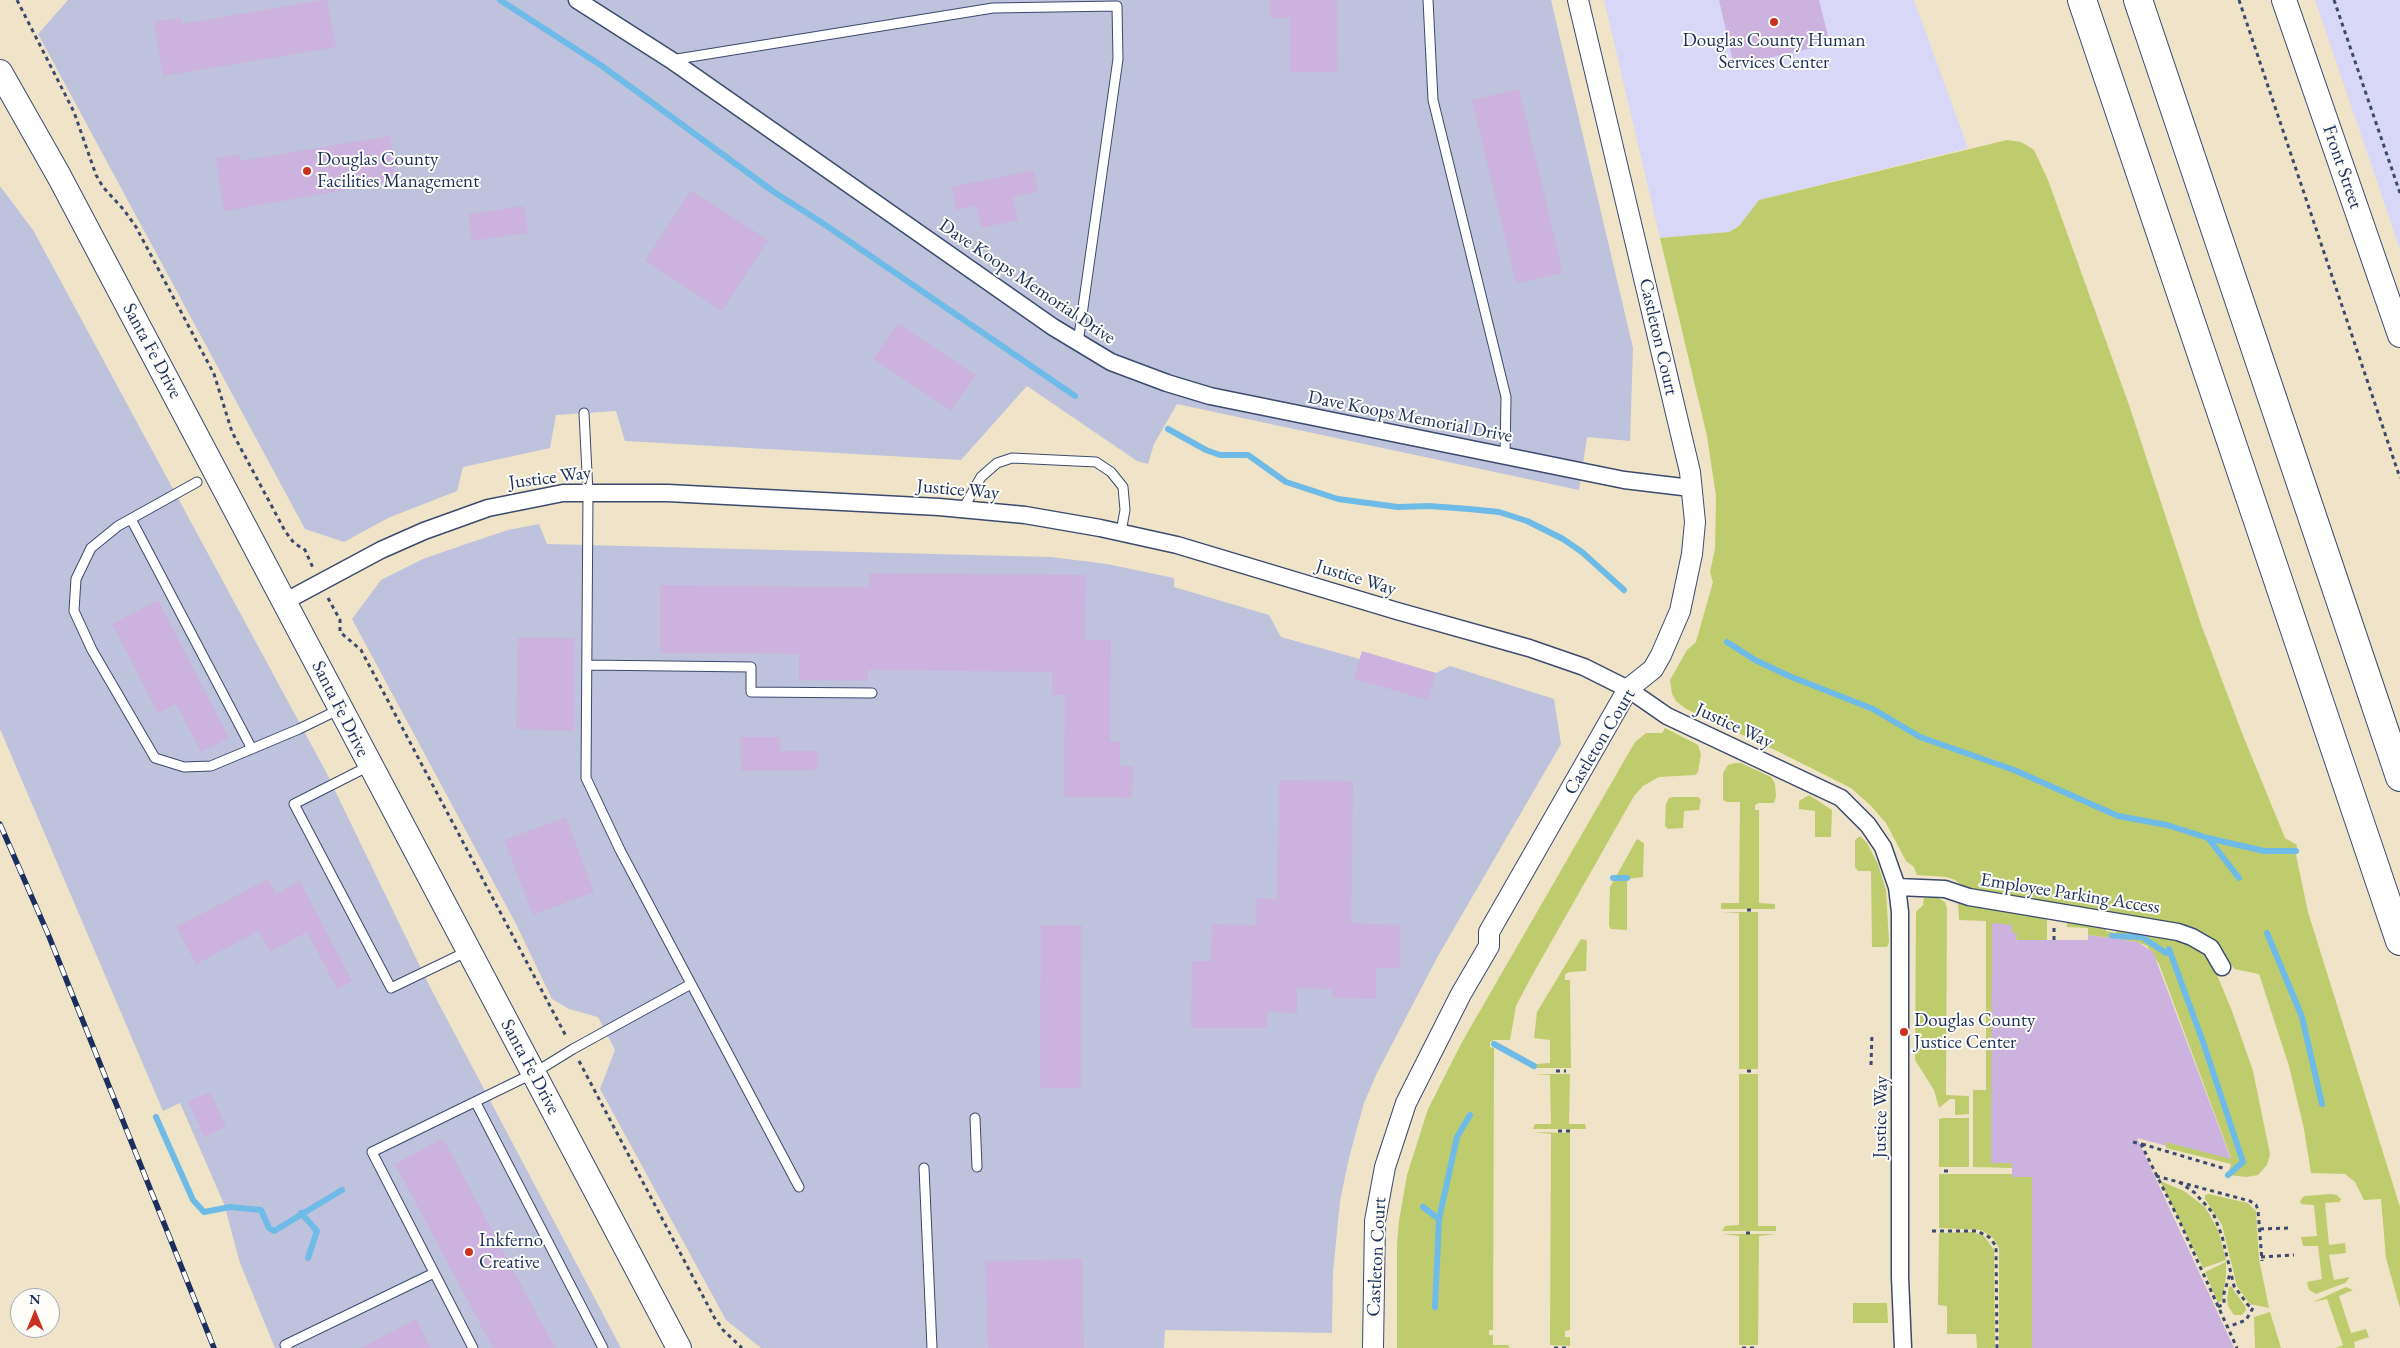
<!DOCTYPE html>
<html>
<head>
<meta charset="utf-8">
<style>
	body { margin:0 }
	#map { position:relative; width:2400px; height:1348px; overflow:hidden; background:#efe4c7; font-family:"EB Garamond",serif }
	canvas { display:block }
	.north { position:absolute; left:10px; top:1288px; width:50px; height:50px; box-sizing:border-box; background:#fdfcf7; border:1px solid #a3aaba; border-radius:50%; rotate:0deg; font-size:14px; font-weight:700; line-height:20px; text-align:center; color:#1b2f5e }
	.north::after { content:''; display:block; margin:auto; width:18px; height:22px; background:#c8321e; clip-path:polygon(50% 0,100% 100%,50% 72%,0 100%) }
</style>
</head>
<body>
<div id="map">
<canvas width="2400" height="1348"></canvas>
<div class="north">N</div>
</div>
<script>
const ctx = document.querySelector('canvas').getContext('2d');
ctx.lineJoin = 'round';
function fillPath(path, color) {
  ctx.fillStyle = color;
  ctx.fill(path, 'evenodd');
}
function toPath(rows) {
  const path = new Path2D();
  for (const r of rows) {
    path.moveTo(r[0], r[1]);
    for (let i = 2; i < r.length; i += 2) path.lineTo(r[i], r[i + 1]);
  }
  return path;
}
function stroke(path, color, width, dash) {
  ctx.strokeStyle = color;
  ctx.lineWidth = width;
  ctx.lineCap = dash ? 'butt' : 'round';
  ctx.setLineDash(dash || []);
  ctx.stroke(path);
}
function drawText(font, color, halo, rows, align = 'center') {
  ctx.font = font + ' "EB Garamond",serif';
  ctx.lineWidth = 4;
  ctx.setLineDash([]);
  ctx.textBaseline = 'middle';
  ctx.strokeStyle = halo;
  ctx.fillStyle = color;
  for (const [text, x, y, turn = 0] of rows) {
    ctx.save();
    ctx.translate(x, y);
    ctx.rotate((+turn || 0) * Math.PI / 180);
    ctx.textAlign = isNaN(turn) ? turn : align;
    if (halo) ctx.strokeText(text, 0, 0);
    ctx.fillText(text, 0, 0);
    ctx.restore();
  }
}
fillPath(toPath([
	[1604,0,1914,0,1968,148,1759,200,1739,226,1729,232,1660,238],
	[2315,0,2400,0,2400,249]
]), '#d8d7f8');
fillPath(toPath([
	[68,0,1551,0,1633,348,1630,441,1587,437,1579,490,1177,404,1154,444,1148,464,1137,461,1027,386,961,460,625,441,616,411,556,415,550,448,463,467,457,491,388,518,344,542,305,529,38,34],
	[0,186,33,230,325,770,430,987,621,1348,275,1348,240,1263,224,1204,180,1103,163,1111,0,729],
	[539,524,547,544,1051,557,1107,564,1174,578,1174,587,1269,615,1281,637,1360,659,1436,673,1450,666,1554,699,1561,744,1438,956,1377,1073,1364,1103,1349,1158,1340,1201,1333,1272,1332,1333,1165,1330,1164,1348,761,1348,726,1320,600,1089,615,1050,598,1017,569,1009,552,999,516,924,352,619,381,580,423,559,466,544,508,530]
]), '#bfc2dd');
fillPath(toPath([
	[2007,140,2021,142,2034,150,2048,180,2129,405,2202,627,2242,733,2285,838,2297,845,2296,855,2308,912,2400,1207,2400,1308,2386,1258,2381,1199,2364,1200,2355,1182,2345,1174,2311,1173,2304,1129,2289,1066,2259,974,2234,969,2222,948,2215,942,2036,900,2031,896,2026,900,1967,889,1955,880,1947,877,1917,875,1914,867,1906,861,1886,823,1871,806,1851,788,1775,750,1686,709,1676,701,1672,694,1670,680,1687,650,1696,642,1713,582,1710,572,1715,549,1716,496,1707,436,1660,238,1729,232,1739,226,1759,200],
	[1665,728,1698,745,1701,754,1698,772,1695,775,1659,777,1643,786,1634,796,1529,981,1516,1006,1510,1040,1494,1040,1490,1042,1490,1047,1494,1048,1493,1330,1489,1330,1489,1335,1493,1335,1493,1345,1508,1345,1510,1348,1397,1348,1397,1244,1399,1221,1407,1175,1428,1109,1462,1042,1635,742,1646,733,1662,733],
	[1735,763,1741,763,1771,777,1775,784,1776,796,1774,803,1759,803,1755,805,1755,810,1759,810,1759,903,1775,904,1775,909,1721,909,1721,903,1739,903,1740,802,1727,802,1723,800,1723,773,1728,765],
	[1809,795,1832,810,1831,837,1815,837,1815,811,1799,809,1799,801],
	[1673,797,1698,797,1701,800,1699,810,1684,811,1683,828,1668,829,1665,826,1666,804,1669,798],
	[1860,836,1867,843,1878,864,1886,890,1889,942,1887,947,1872,947,1871,871,1858,871,1855,867,1855,840],
	[1637,839,1644,843,1643,877,1627,879,1627,930,1611,929,1609,926,1610,887],
	[1936,897,1945,902,1947,908,1946,1095,1969,1096,1969,1114,1955,1115,1955,1099,1950,1099,1939,1108,1934,1090,1915,1060,1916,912,1923,905,1924,898],
	[1960,901,2045,918,2047,921,2047,940,2016,940,2017,934,1991,1163,2012,1163,2012,1168,1973,1167,1973,1090,1986,1090,1986,921,1959,920,1958,904],
	[1721,912,1758,912,1758,1069,1739,1069,1739,913],
	[2067,917,2106,925,2106,931,2116,933,2117,927,2188,942,2203,950,2215,970,2232,1011,2253,1071,2270,1154,2267,1165,2258,1175,2247,1177,2228,1175,2231,1164,2166,1148,2166,1142,2231,1158,2159,964,2147,946,2138,942,2088,935,2088,928,2067,927],
	[1581,939,1586,940,1587,942,1586,971,1570,972,1565,974,1565,980,1570,980,1571,1068,1534,1068,1537,1064,1550,1063,1550,1040,1534,1038,1537,1012],
	[1534,1074,1570,1074,1569,1124,1585,1124,1586,1129,1533,1129,1535,1124,1551,1124,1550,1075],
	[1739,1074,1758,1074,1758,1226,1776,1226,1776,1231,1722,1231,1725,1226,1739,1225],
	[1943,1118,1969,1118,1969,1167,1939,1167,1939,1119],
	[1534,1132,1570,1133,1570,1330,1565,1331,1565,1337,1570,1337,1570,1346,1550,1345,1551,1134],
	[1939,1174,2012,1174,2012,1177,2032,1177,2032,1348,1999,1348,1999,1248,1993,1238,1981,1230,1939,1228],
	[2160,1181,2184,1191,2205,1207,2218,1230,2226,1260,2203,1268],
	[2209,1194,2248,1203,2256,1211,2259,1259,2269,1308,2250,1304,2237,1286,2222,1225,2205,1199,2205,1195],
	[2331,1194,2337,1195,2341,1199,2340,1202,2325,1203,2329,1245,2345,1243,2346,1253,2329,1255,2334,1280,2350,1277,2345,1283,2316,1294,2309,1290,2307,1282,2322,1279,2318,1246,2303,1246,2301,1237,2317,1236,2314,1205,2301,1204,2300,1201,2304,1196],
	[1972,1232,1984,1236,1994,1250,1995,1348,1977,1348,1976,1334,1947,1334,1947,1306,1938,1305,1939,1233],
	[1722,1234,1776,1234,1759,1236,1758,1345,1739,1345,1739,1236],
	[2226,1262,2226,1276,2222,1301,2218,1303,2205,1272],
	[2231,1286,2245,1306,2246,1310,2242,1315,2234,1315,2228,1306,2227,1298,2229,1287],
	[2346,1287,2353,1290,2339,1296,2351,1333,2366,1329,2369,1337,2354,1342,2355,1348,2336,1348,2343,1345,2327,1299,2313,1302],
	[1853,1303,1887,1303,1888,1323,1853,1323],
	[2270,1312,2281,1348,2255,1348,2254,1317]
]), '#bfcc6d');
stroke(toPath([
	[500,0,602,66,774,192,821,222,1075,396],
	[1168,429,1206,450,1220,455,1248,455,1286,482,1338,499,1398,507,1429,506,1469,509,1499,512,1527,521,1563,539,1582,552,1624,590],
	[1727,642,1755,660,1789,676,1873,709,1920,737,2014,770,2118,816,2167,825,2208,838,2264,851,2296,851],
	[2208,838,2239,878],
	[1613,878,1627,878],
	[2267,933,2302,1017,2322,1104],
	[2112,936,2142,937,2166,953,2169,951],
	[2169,949,2203,1042,2243,1162,2228,1175],
	[1494,1044,1534,1066],
	[156,1117,193,1200,204,1212,230,1207,261,1210,269,1228,274,1231,342,1190],
	[1423,1207,1439,1219,1435,1307],
	[301,1213,317,1231,308,1258],
	[1439,1219,1457,1137,1470,1115]
]), '#6fbbe8', 6);
fillPath(toPath([
	[322,0,327,0,336,47,163,76,154,21,181,18,182,24],
	[1270,0,1337,0,1338,72,1290,72,1290,18,1270,18],
	[1719,0,1819,0,1830,44,1734,66],
	[1519,89,1563,273,1516,283,1472,100],
	[390,136,397,181,224,211,216,158,239,154,240,161],
	[1034,170,1038,192,1013,197,1018,220,981,228,977,206,956,210,952,187],
	[691,190,768,240,722,311,645,261],
	[524,206,528,233,472,241,468,214],
	[898,323,976,375,951,411,873,359],
	[869,573,1086,575,1085,640,1111,640,1110,741,1120,741,1120,766,1133,766,1132,798,1064,797,1065,695,1052,695,1052,672,868,670,868,681,799,680,799,654,660,653,660,585,869,587],
	[158,600,229,738,201,752,176,704,158,713,112,624],
	[518,637,574,638,574,731,516,729],
	[1362,651,1436,673,1428,700,1354,679],
	[740,737,780,737,780,751,818,751,818,770,741,771],
	[1279,780,1353,781,1351,923,1400,925,1400,968,1376,968,1376,999,1332,998,1332,989,1297,988,1297,1013,1267,1012,1267,1028,1191,1028,1192,961,1211,961,1212,924,1256,925,1256,898,1277,899],
	[566,817,594,892,533,915,504,840],
	[268,879,276,894,300,881,352,981,337,989,307,932,270,952,259,931,196,964,176,927],
	[1992,923,2012,925,2012,933,2017,933,2016,940,2088,940,2088,935,2138,942,2153,952,2231,1159,2166,1142,2167,1146,2137,1138,2234,1348,2032,1348,2032,1177,2012,1177,2012,1163,1991,1163],
	[1041,925,1082,925,1081,1088,1040,1088],
	[210,1092,226,1127,204,1137,188,1101],
	[443,1138,543,1326,556,1348,493,1348,395,1164],
	[1082,1259,1084,1348,988,1348,985,1261],
	[416,1319,431,1348,360,1348]
]), '#cbb2df');
const service = toPath([
	[1428,0,1433,100,1506,397,1505,456],
	[671,60,993,8,1117,6,1118,59,1078,343],
	[584,413,588,492,586,778,620,850,799,1187],
	[197,482,118,526,91,548,76,579,74,611,92,650,155,758,184,767,211,766,299,729,340,709],
	[963,509,981,477,997,463,1012,458,1096,462,1111,472,1123,487,1125,510,1121,532],
	[131,519,252,749],
	[587,665,751,667,751,692,872,693],
	[369,766,294,804,391,988,468,951],
	[476,1103,603,1348],
	[975,1118,977,1167],
	[924,1168,932,1348],
	[287,1348,285,1345,434,1273],
	[473,1348,372,1152,534,1073,573,1049,691,984]
]);
const minor = toPath([
	[577,0,671,60,1053,327,1111,362,1167,383,1210,396,1624,480,1691,488],
	[284,602,381,550,424,531,488,508,563,493,668,493,939,507,1025,515,1100,528,1177,545,1397,611,1529,648,1584,667,1628,689,1667,716,1841,798,1868,825,1883,847,1897,887,1900,912,1900,1277,1903,1348],
	[1897,887,1945,889,1969,897,2178,932,2192,937,2211,948,2222,967]
]);
const tertiary = toPath([
	[1373,1348,1375,1221,1385,1167,1406,1103,1461,994,1489,946,1489,932,1628,689,1653,669,1661,655,1680,611,1692,554,1695,522,1690,472,1578,0]
]);
const secondary = toPath([
	[2284,0,2400,335],
	[0,72,59,176,679,1348]
]);
const motorway = toPath([
	[2082,0,2400,941],
	[2138,0,2400,777]
]);
stroke(service, '#3b4a6e', 11);
stroke(minor, '#3b4a6e', 19);
stroke(tertiary, '#3b4a6e', 22);
stroke(secondary, '#3b4a6e', 26);
stroke(motorway, '#3b4a6e', 30);
stroke(toPath([
	[17,0,74,112,96,175,103,187,124,210,136,227,214,374,232,432,285,531,294,543,305,550,313,568],
	[2239,0,2400,478],
	[2334,0,2400,193],
	[328,598,340,620,340,632,361,650,567,1038],
	[1747,910,1752,910],
	[2054,940,2054,928],
	[579,1061,714,1317,723,1330,742,1348],
	[1871,1065,1872,1033],
	[1556,1071,1566,1071],
	[1747,1071,1753,1071],
	[1558,1131,1570,1131],
	[2133,1142,2141,1144,2178,1218,2237,1348],
	[2142,1144,2226,1169],
	[1944,1171,1948,1171],
	[2156,1176,2250,1201,2256,1205,2258,1210,2262,1261],
	[2179,1182,2195,1193,2213,1213,2222,1236,2234,1286,2248,1305,2253,1308,2246,1320,2228,1327],
	[2260,1229,2291,1228],
	[1932,1231,1977,1231,1989,1237,1996,1246,1997,1348],
	[1746,1233,1752,1233],
	[2261,1257,2294,1255],
	[2218,1307,2224,1304,2224,1293,2230,1274],
	[1554,1348,1567,1348],
	[1742,1348,1754,1348]
]), '#3b4a6e', 3, [4, 4]);
stroke(service, '#fff', 9);
stroke(minor, '#fff', 16);
stroke(tertiary, '#fff', 20);
stroke(secondary, '#fff', 24);
stroke(motorway, '#fff', 28);
const rail = toPath([
	[0,824,48,934,214,1348]
]);
stroke(rail, '#1b2f5e', 5.5);
stroke(rail, '#fdfcf7', 4, [11]);
for (const [x, y, r, color] of [
	[1774,22,5,"#c8321e"],
	[307,171,5,"#c8321e"],
	[1904,1032,5,"#c8321e"],
	[469,1252,5,"#c8321e"]
]) {
  const dot = new Path2D();
  dot.arc(x, y, r, 0, 2 * Math.PI);
  ctx.fillStyle = color;
  ctx.fill(dot);
  stroke(dot, '#fdfcf7', 2);
}
drawText('19px', '#1b2f5e', '#fdfcf7', [
	["Douglas County Human",1774,41,"center"],
	["Services Center",1774,63,"center"],
	["Douglas County",317,160],
	["Facilities Management",317,182],
	["Douglas County",1914,1021],
	["Justice Center",1914,1043],
	["Inkferno",479,1241],
	["Creative",479,1263]
], 'left');
drawText('19px', '#1b2f5e', '#fdfcf7', [
	["Front Street",2342,167,71],
	["Dave Koops Memorial Drive",1027,282,34],
	["Castleton Court",1658,337,77],
	["Santa Fe Drive",152,351,62],
	["Dave Koops Memorial Drive",1410,417,11],
	["Justice Way",550,478,-7],
	["Justice Way",958,490,5],
	["Justice Way",1356,578,17],
	["Santa Fe Drive",340,709,63],
	["Justice Way",1734,726,25],
	["Castleton Court",1600,742,-59],
	["Employee Parking Access",2070,894,9],
	["Santa Fe Drive",530,1067,62],
	["Justice Way",1881,1117,-89],
	["Castleton Court",1377,1257,-87]
]);
</script>
</body>
</html>
